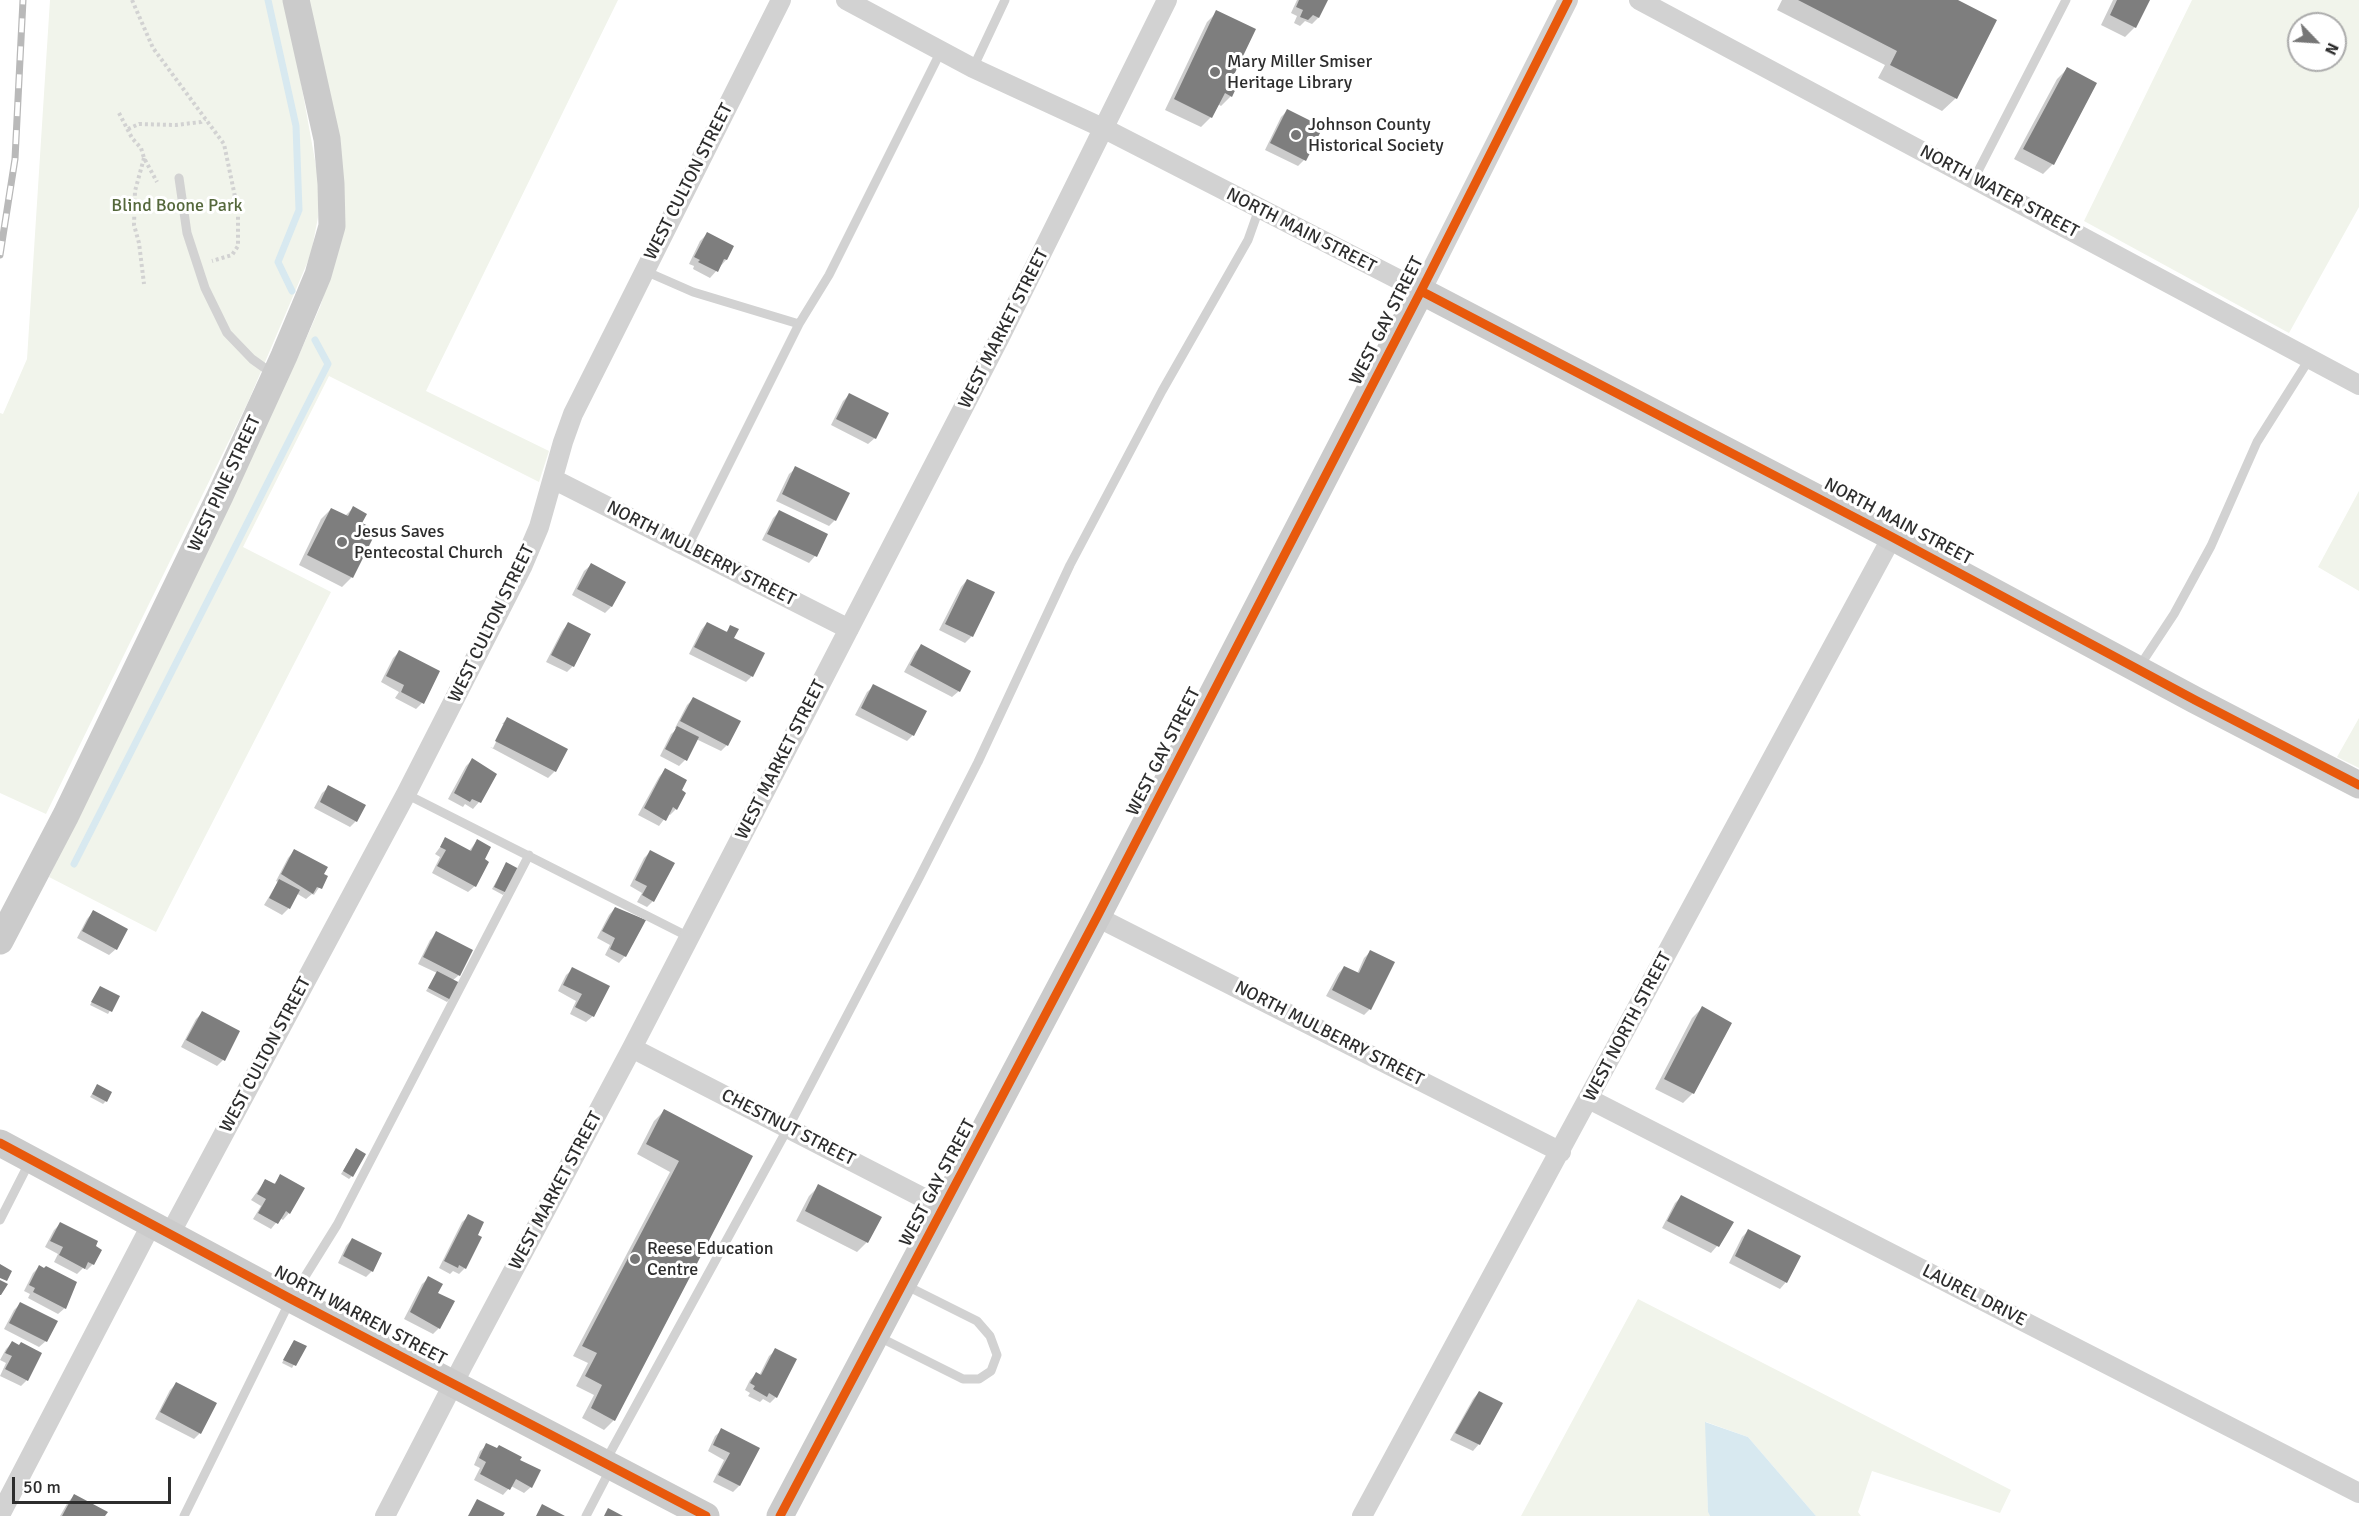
<!DOCTYPE html>
<html>
<head>
<meta charset="utf-8">
<style>
	body { margin:0 }
	#map { position:relative; width:2359px; height:1516px; overflow:hidden; background:#fff; font-family:Signika,sans-serif }
	canvas { display:block }
	.north { position:absolute; left:2287px; top:12px; width:60px; height:60px; box-sizing:border-box; background:#fff; border:2px solid #ababab; border-radius:50%; rotate:115deg; font-size:16px; font-weight:700; line-height:24px; text-align:center; color:#2d2d2d }
	.north::after { content:''; display:block; margin:auto; width:21px; height:27px; background:#767676; clip-path:polygon(50% 0,100% 100%,50% 72%,0 100%) }
	.scale { position:absolute; left:12px; top:1477px; width:159px; height:27px; box-sizing:border-box; border:3px solid #2d2d2d; border-top:0; padding-left:8px; font-size:18px; line-height:21px; white-space:nowrap; color:#2d2d2d; -webkit-text-stroke:4px #fff; paint-order:stroke }
</style>
</head>
<body>
<div id="map">
<canvas width="2359" height="1516"></canvas>
<div class="north">N</div>
<div class="scale">50 m</div>
</div>
<script>
const ctx = document.querySelector('canvas').getContext('2d');
ctx.lineJoin = 'round';
function fillPath(path, color) {
  ctx.fillStyle = color;
  ctx.fill(path, 'evenodd');
}
function toPath(rows) {
  const path = new Path2D();
  for (const r of rows) {
    path.moveTo(r[0], r[1]);
    for (let i = 2; i < r.length; i += 2) path.lineTo(r[i], r[i + 1]);
  }
  return path;
}
function stroke(path, color, width, dash) {
  ctx.strokeStyle = color;
  ctx.lineWidth = width;
  ctx.lineCap = dash ? 'butt' : 'round';
  ctx.setLineDash(dash || []);
  ctx.stroke(path);
}
function drawText(font, color, halo, rows, align = 'center') {
  ctx.font = font + ' Signika,sans-serif';
  ctx.lineWidth = 6;
  ctx.setLineDash([]);
  ctx.textBaseline = 'middle';
  ctx.strokeStyle = halo;
  ctx.fillStyle = color;
  for (const [text, x, y, turn = 0] of rows) {
    ctx.save();
    ctx.translate(x, y);
    ctx.rotate((+turn || 0) * Math.PI / 180);
    ctx.textAlign = isNaN(turn) ? turn : align;
    if (halo) ctx.strokeText(text, 0, 0);
    ctx.fillText(text, 0, 0);
    ctx.restore();
  }
}
fillPath(toPath([
	[50,0,286,0,318,177,318,217,311,254,248,402,46,814,0,793,0,413,3,414,27,359],
	[309,0,618,0,426,391,549,451,539,482,329,376,243,547,331,592,156,932,49,877,299,355,320,307,334,263],
	[2192,0,2359,0,2359,207,2289,333,2084,221],
	[2299,24,2335,24,2335,60,2299,60],
	[2359,491,2359,591,2318,567],
	[2359,718,2359,768,2337,757],
	[1638,1299,2011,1490,2000,1513,1872,1471,1858,1512,1861,1516,1816,1516,1748,1437,1706,1422,1708,1512,1710,1516,1521,1516]
]), '#f1f4eb');
fillPath(toPath([
	[1705,1422,1748,1437,1816,1516,1710,1516,1708,1512]
]), '#d8e9f0');
fillPath(toPath([
	[1297,0,1326,0,1318,18,1312,24,1305,21,1300,26,1294,23,1297,16,1291,13],
	[1782,0,1954,0,1956,98,1942,111,1878,78,1885,65,1777,10],
	[2113,0,2148,0,2135,27,2125,37,2101,25],
	[1217,12,1231,96,1221,106,1218,104,1211,117,1201,127,1165,110,1207,22],
	[2067,69,2053,164,2043,174,2014,159,2057,79],
	[1287,111,1304,160,1298,166,1265,150,1281,117],
	[707,234,726,260,710,278,693,269,694,266,689,264,700,241],
	[849,395,875,438,868,444,831,425,843,401],
	[796,468,835,520,829,526,776,501,789,474],
	[353,508,360,524,352,577,342,587,299,565,321,519,331,509,345,516],
	[779,512,826,534,815,556,809,563,762,540,773,518],
	[591,565,611,607,605,613,572,595,584,571],
	[967,580,972,636,965,643,939,630,961,587],
	[707,623,725,633,731,627,732,638,752,676,746,682,689,654,701,630],
	[568,624,573,666,567,672,546,662,562,631],
	[921,646,959,691,952,697,904,672,915,652],
	[399,652,422,703,416,709,395,698,399,692,381,682,393,658],
	[874,686,913,735,907,741,855,715,867,692],
	[693,699,727,745,721,751,696,739,685,760,679,766,660,756,671,734,677,729,675,728,687,705],
	[507,719,555,771,548,778,490,747,501,725,490,747,493,748,505,724,502,724],
	[472,760,479,802,473,809,465,804,463,807,448,799,466,766],
	[665,770,680,791,676,809,670,815,668,814,659,826,638,815,659,777],
	[329,787,356,821,350,827,314,808,322,793],
	[446,839,469,851,477,841,475,886,468,892,432,873,440,857,435,854],
	[294,851,326,877,314,895,312,894,306,899,296,893,289,908,282,915,264,905,278,882,276,881,288,858],
	[650,852,653,901,647,907,637,902,642,893,630,886,644,858],
	[504,867,505,892,503,895,492,889],
	[615,908,644,920,625,956,619,963,605,955,610,945,597,938,609,915],
	[93,912,116,949,109,955,77,938,87,919],
	[437,933,459,975,452,981,450,999,447,1002,426,991,437,973,418,964,430,940],
	[1371,951,1370,1009,1364,1015,1326,996,1338,974,1344,967,1357,974,1364,958],
	[573,969,593,1016,586,1022,570,1014,576,1001,558,991,566,975],
	[100,988,118,997,108,1014,90,1005],
	[1702,1008,1693,1093,1683,1103,1655,1089,1692,1018],
	[203,1012,223,1060,217,1066,181,1047,196,1019],
	[97,1086,106,1101,103,1104,90,1097],
	[664,1111,751,1157,614,1420,604,1430,582,1418,594,1395,576,1386,588,1363,573,1356,670,1172,637,1154,654,1121],
	[356,1150,352,1176,349,1179,341,1174],
	[281,1176,303,1188,289,1213,283,1220,280,1218,271,1229,253,1219,261,1206,251,1200,265,1181,273,1185],
	[819,1186,880,1218,867,1242,857,1252,796,1221,809,1196],
	[1681,1197,1732,1222,1717,1246,1711,1253,1662,1228,1675,1203],
	[469,1216,476,1236,465,1268,459,1274,453,1271,450,1274,439,1268,462,1222],
	[60,1224,93,1264,87,1270,83,1268,77,1274,54,1262,58,1254,45,1247,54,1230],
	[1749,1230,1786,1282,1780,1289,1729,1263,1742,1237],
	[352,1239,372,1271,366,1277,338,1263,346,1246],
	[39,1267,65,1308,58,1314,28,1298,30,1294,24,1291,33,1273],
	[429,1278,436,1293,439,1328,433,1334,404,1319,422,1284],
	[20,1304,46,1341,39,1347,4,1329,14,1310],
	[12,1343,27,1380,21,1386,0,1376,6,1363,0,1360,6,1349],
	[292,1344,305,1347,292,1368,282,1363],
	[776,1350,776,1397,770,1403,763,1399,760,1402,748,1396,750,1393,745,1390,750,1380,756,1374,759,1376,769,1356],
	[176,1384,200,1433,194,1439,155,1419,170,1390],
	[1479,1392,1479,1444,1473,1451,1450,1440,1473,1399],
	[722,1430,758,1449,739,1486,733,1492,713,1482,724,1460,708,1451,715,1436],
	[487,1445,518,1461,531,1487,524,1493,511,1486,503,1495,474,1480,480,1468,474,1465,480,1451],
	[74,1496,104,1516,60,1516,68,1502]
]), '#0003');
stroke(toPath([
	[268,0,296,126,299,210,278,262,292,291],
	[74,864,328,364,315,340]
]), '#d8e9f0', 7);
fillPath(toPath([
	[1299,0,1328,0,1319,18,1313,15,1308,20,1300,17,1303,10,1296,7],
	[1798,0,1958,0,1997,20,1957,99,1890,65,1897,51],
	[2117,0,2150,0,2136,28,2110,15],
	[1216,10,1256,29,1232,79,1239,82,1232,97,1225,93,1212,118,1174,99],
	[2067,67,2097,83,2054,165,2023,149],
	[1287,109,1323,127,1306,161,1270,143],
	[707,232,734,246,727,260,724,259,718,272,698,262,700,260,694,257],
	[849,393,889,413,876,439,836,419],
	[795,466,850,493,836,521,782,494],
	[353,506,367,514,362,523,377,530,353,578,307,555,331,508,348,516],
	[779,510,828,534,817,557,767,534],
	[591,563,626,582,612,607,577,589],
	[967,579,995,592,973,637,945,624],
	[568,622,591,634,574,667,551,655],
	[707,622,727,632,730,625,739,629,734,638,765,653,753,677,694,647],
	[921,644,971,671,960,692,910,665],
	[399,650,440,671,424,704,401,692,404,685,386,676],
	[873,684,927,711,914,736,861,708],
	[693,697,741,721,728,746,680,721],
	[507,717,568,749,556,772,495,741],
	[677,726,699,737,687,761,665,749],
	[472,758,497,774,481,803,472,799,470,802,454,793],
	[665,768,687,780,682,790,686,793,677,810,673,807,666,821,644,808],
	[328,785,366,805,357,822,320,802],
	[445,837,471,851,477,839,491,847,485,859,489,862,476,887,437,866,446,850,440,847],
	[294,849,328,867,324,874,328,876,322,889,317,887,313,894,281,874],
	[650,850,675,863,654,902,642,895,647,886,635,880],
	[506,862,519,869,507,893,494,887],
	[279,879,300,890,290,909,269,898],
	[615,907,646,920,626,957,610,949,615,938,602,931],
	[93,910,128,929,117,950,82,931],
	[436,931,473,950,460,976,423,957],
	[1370,950,1395,962,1371,1010,1332,990,1344,966,1359,973],
	[572,967,610,986,594,1017,575,1007,582,994,563,985],
	[437,971,460,983,451,1000,428,988],
	[100,986,120,996,112,1012,91,1002],
	[1702,1006,1732,1023,1694,1094,1664,1079],
	[202,1011,240,1031,225,1061,186,1040],
	[97,1084,112,1092,107,1102,92,1094],
	[664,1109,753,1156,615,1421,591,1408,602,1385,585,1376,597,1353,582,1346,679,1161,646,1144],
	[356,1148,366,1154,353,1177,343,1171],
	[280,1174,305,1188,290,1214,286,1211,278,1224,258,1213,266,1199,257,1194,265,1179,275,1184],
	[818,1184,882,1217,868,1243,805,1211],
	[1681,1195,1734,1222,1719,1247,1667,1221],
	[468,1214,484,1222,478,1235,482,1237,466,1269,459,1265,458,1268,444,1261],
	[60,1222,98,1241,96,1246,102,1250,94,1265,88,1262,85,1269,59,1255,63,1247,50,1241],
	[1748,1229,1801,1256,1787,1283,1735,1256],
	[352,1238,382,1253,373,1272,343,1256],
	[0,1264,12,1271,7,1281,0,1278],
	[39,1265,44,1268,46,1266,77,1282,66,1309,33,1292,35,1288,29,1285],
	[428,1276,443,1284,438,1293,455,1301,440,1329,410,1312],
	[0,1280,8,1284,1,1295,0,1295],
	[20,1302,58,1321,47,1342,9,1323],
	[294,1340,307,1346,296,1366,283,1360],
	[12,1341,19,1345,21,1342,42,1353,28,1381,5,1369,12,1356,5,1353],
	[775,1348,797,1359,777,1398,769,1393,767,1397,753,1389,755,1386,750,1383,756,1372,761,1375],
	[176,1382,217,1403,201,1434,160,1412],
	[1479,1391,1503,1403,1480,1445,1455,1433],
	[721,1428,760,1448,740,1486,718,1475,730,1453,713,1445],
	[486,1443,497,1448,499,1445,522,1457,520,1460,541,1470,532,1488,516,1479,510,1490,480,1474,486,1462,479,1458],
	[74,1494,108,1512,105,1516,62,1516],
	[477,1499,505,1513,503,1516,468,1516],
	[542,1504,565,1516,536,1516],
	[608,1508,623,1516,604,1516]
]), '#7e7e7e');
stroke(toPath([
	[132,0,153,48,224,144,238,211,238,246,232,255,212,261],
	[119,113,132,138,141,148,144,158,157,182],
	[128,129,139,124,176,125,201,122,205,119],
	[144,158,135,191,134,225,139,243,144,284]
]), '#d2d2d2', 4, [3, 3]);
stroke(toPath([
	[973,68,1005,0],
	[179,178,187,233,205,288,227,333,252,359,273,374],
	[1974,179,2066,0],
	[645,271,693,292,799,324],
	[687,548,799,324,829,275,941,51],
	[2139,667,2174,614,2211,546,2257,442,2310,358],
	[406,794,689,937],
	[0,1220,30,1161],
	[879,1337,963,1379,979,1379,991,1371,997,1355,990,1336,977,1321,905,1285],
	[605,1462,788,1128,918,880,978,762,1070,565,1162,391,1248,240,1259,209],
	[184,1516,291,1299,337,1225,529,855],
	[586,1516,610,1470]
]), '#d2d2d2', 9);
stroke(toPath([
	[846,0,973,68,1105,129,1421,291,1568,0],
	[1639,0,2359,385],
	[553,479,849,629],
	[1097,917,1561,1152],
	[632,1048,943,1208],
	[1589,1099,2359,1493],
	[170,1234,406,794,522,567,539,527,563,442,573,414,781,0],
	[0,1515,151,1225],
	[385,1516,463,1365,632,1048,1001,335,1167,0],
	[1362,1516,1892,537]
]), '#d2d2d2', 20);
stroke(toPath([
	[0,941,66,815,220,496,284,356,318,275,332,226,331,184,327,139,296,0],
	[0,1143,291,1299,706,1516],
	[780,1516,1097,917,1421,291,1892,537,2195,700,2359,785]
]), '#cbcbcb', 27);
const rail = toPath([
	[0,255,15,159,23,0]
]);
stroke(rail, '#b9b9b9', 7);
stroke(rail, '#fff', 4.5, [14]);
stroke(toPath([
	[1421,291,1892,537,2195,700,2359,785],
	[0,1143,291,1299,706,1516],
	[780,1516,1097,917,1421,291,1568,0]
]), '#e8590c', 9);
for (const [x, y, r, color] of [
	[1215,72,6,"#767676"],
	[1296,135,6,"#767676"],
	[342,542,6,"#767676"],
	[635,1259,6,"#767676"]
]) {
  const dot = new Path2D();
  dot.arc(x, y, r, 0, 2 * Math.PI);
  ctx.fillStyle = color;
  ctx.fill(dot);
  stroke(dot, '#fff', 2);
}
drawText('18px', '#2d2d2d', '#fff', [
	["Mary Miller Smiser",1227,62],
	["Heritage Library",1227,83],
	["Johnson County",1308,125],
	["Historical Society",1308,146],
	["Jesus Saves",354,532],
	["Pentecostal Church",354,553],
	["Reese Education",647,1249],
	["Centre",647,1270]
], 'left');
drawText('18px', '#2d2d2d', '#fff', [
	["WEST CULTON STREET",689,182,-63],
	["NORTH WATER STREET",1999,192,28],
	["NORTH MAIN STREET",1301,231,27],
	["WEST GAY STREET",1387,321,-63],
	["WEST MARKET STREET",1004,329,-63],
	["WEST PINE STREET",225,484,-65],
	["NORTH MAIN STREET",1898,522,28],
	["NORTH MULBERRY STREET",701,554,27],
	["WEST CULTON STREET",492,624,-64],
	["WEST GAY STREET",1164,752,-63],
	["WEST MARKET STREET",781,760,-63],
	["WEST NORTH STREET",1628,1027,-62],
	["NORTH MULBERRY STREET",1329,1034,27],
	["WEST CULTON STREET",266,1055,-62],
	["CHESTNUT STREET",788,1128,27],
	["WEST GAY STREET",938,1183,-62],
	["WEST MARKET STREET",556,1191,-62],
	["LAUREL DRIVE",1974,1296,27],
	["NORTH WARREN STREET",360,1316,28]
]);
drawText('18px', '#55683c', '#fff', [
	["Blind Boone Park",177,206]
]);
</script>
</body>
</html>
